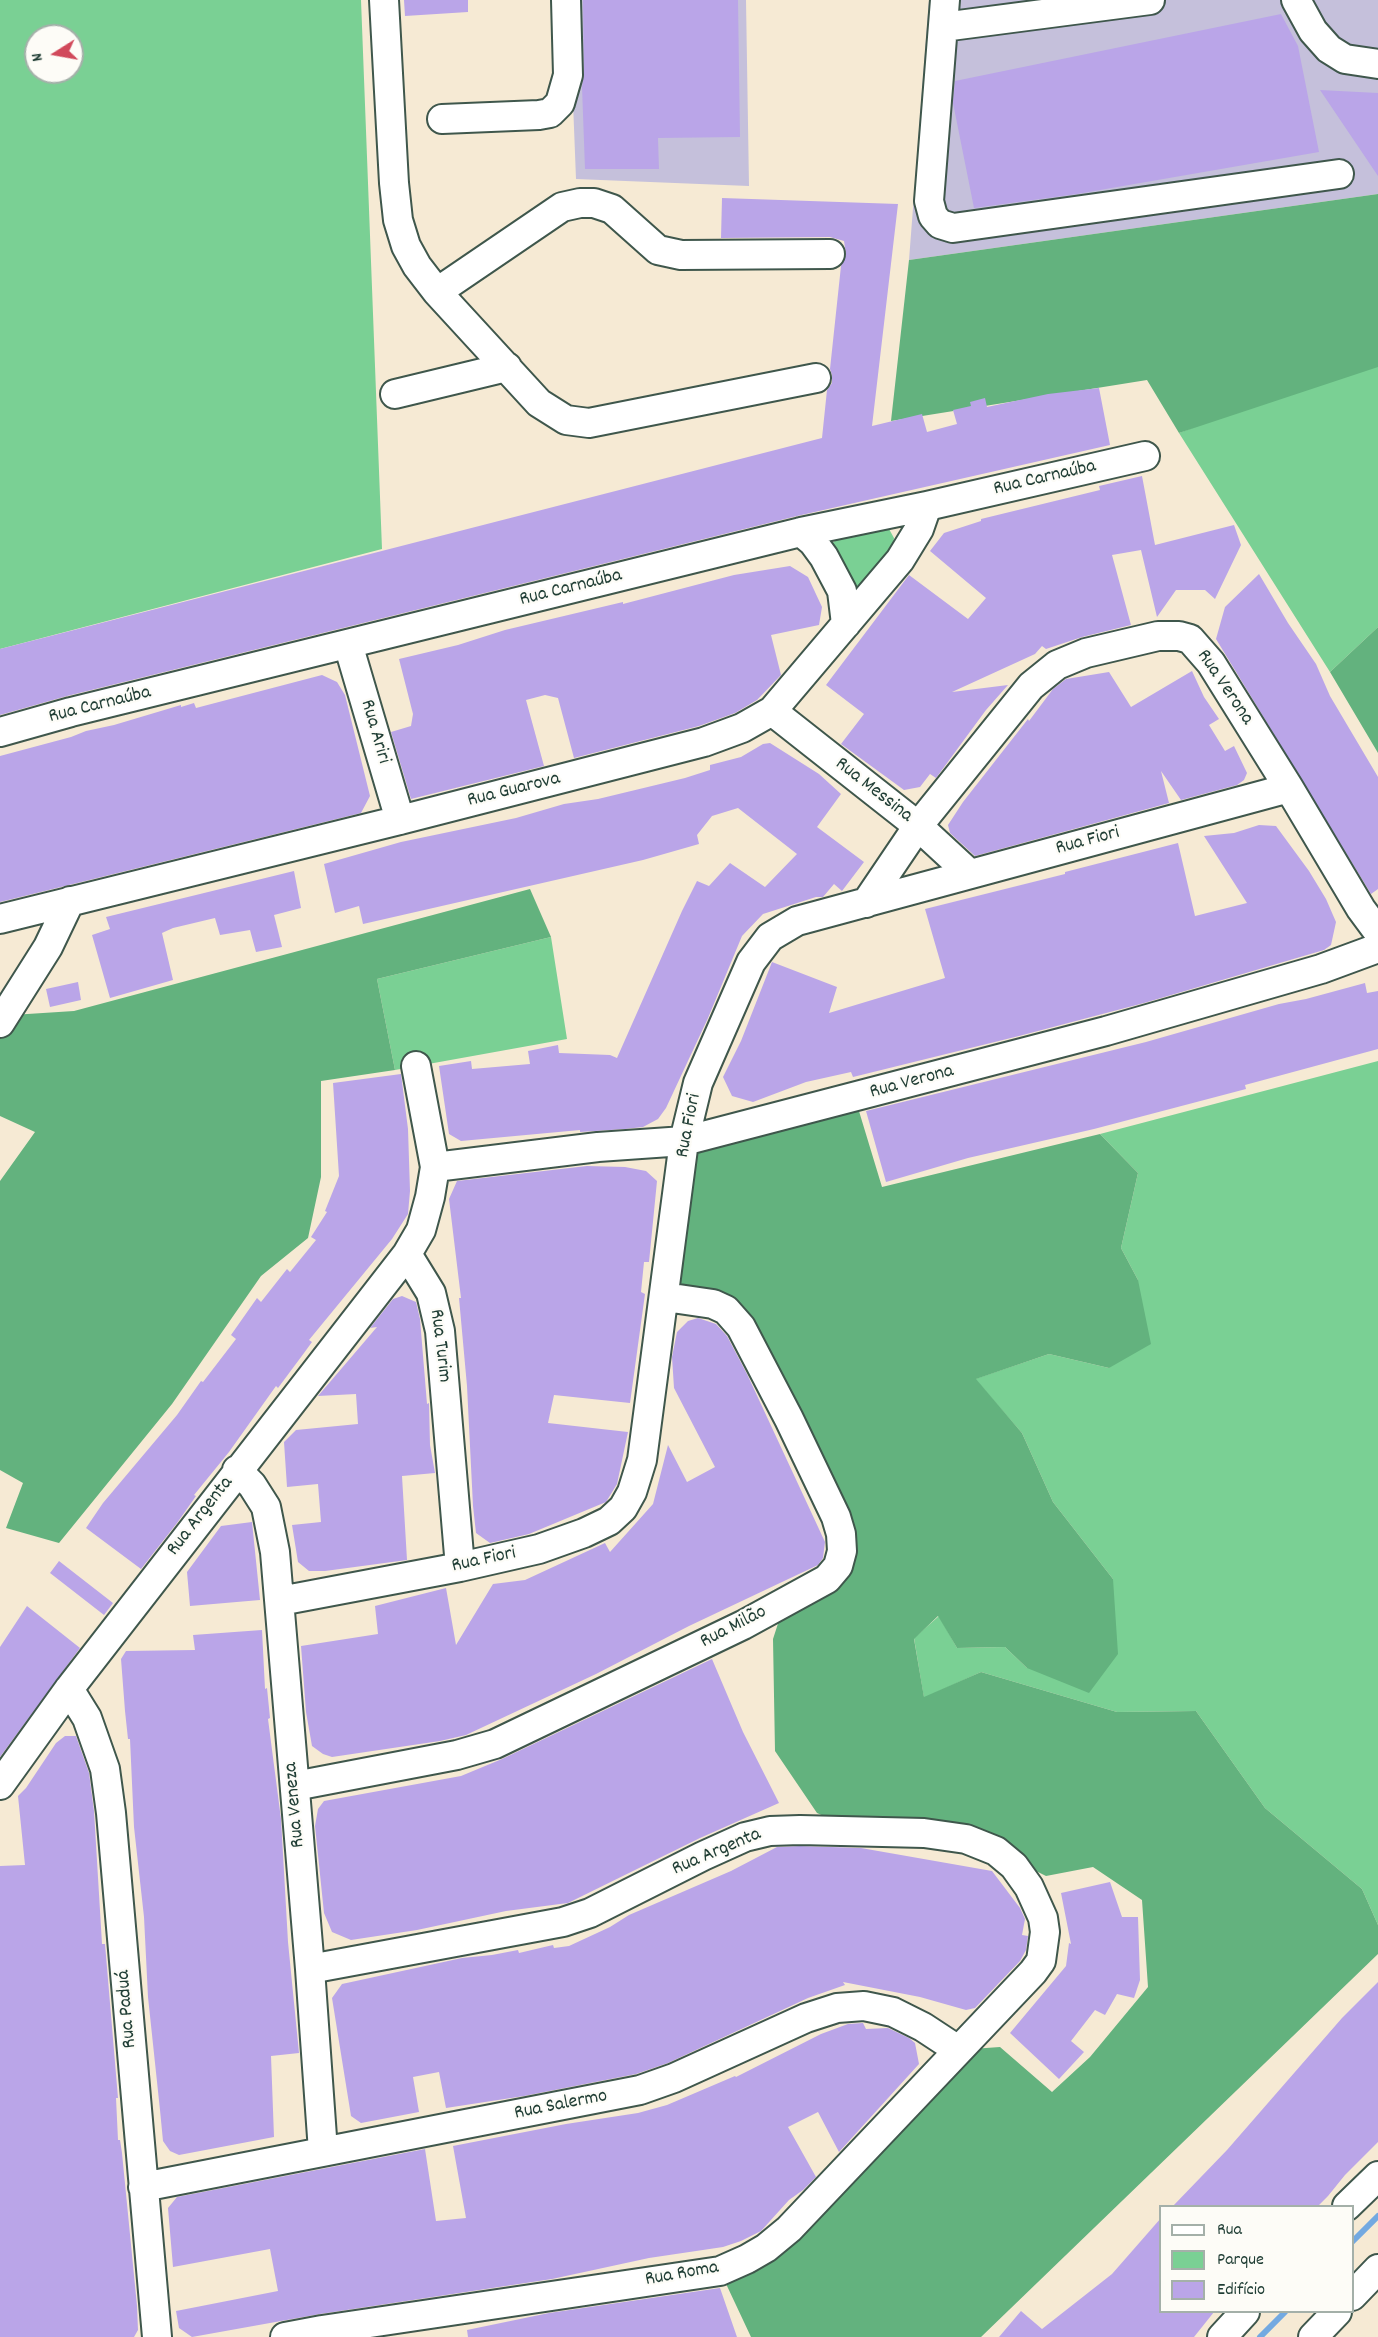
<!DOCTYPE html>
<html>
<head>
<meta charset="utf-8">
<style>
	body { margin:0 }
	#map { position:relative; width:1378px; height:2337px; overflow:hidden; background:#f6ead4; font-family:Dekko,sans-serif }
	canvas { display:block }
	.legend { position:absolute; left:1159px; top:2205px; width:195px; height:108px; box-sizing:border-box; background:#fdfcf7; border:2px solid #a4b0a9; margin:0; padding:8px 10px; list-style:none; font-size:18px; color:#1f3d34 }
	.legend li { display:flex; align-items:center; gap:12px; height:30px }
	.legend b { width:30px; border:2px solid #a4b0a9 }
	.north { position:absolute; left:24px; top:24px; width:60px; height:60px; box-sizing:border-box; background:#fdfcf7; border:2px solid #a4b0a9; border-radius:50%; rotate:259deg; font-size:16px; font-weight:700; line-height:24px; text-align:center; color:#1f3d34 }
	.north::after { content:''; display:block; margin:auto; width:21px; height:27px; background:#d1495b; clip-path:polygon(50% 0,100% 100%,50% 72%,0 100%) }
</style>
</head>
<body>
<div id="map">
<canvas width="1378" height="2337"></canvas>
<ul class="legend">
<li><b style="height:8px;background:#fff"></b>Rua</li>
<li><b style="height:16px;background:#7ad094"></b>Parque</li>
<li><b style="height:16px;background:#baa5e8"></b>Edifício</li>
</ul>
<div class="north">N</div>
</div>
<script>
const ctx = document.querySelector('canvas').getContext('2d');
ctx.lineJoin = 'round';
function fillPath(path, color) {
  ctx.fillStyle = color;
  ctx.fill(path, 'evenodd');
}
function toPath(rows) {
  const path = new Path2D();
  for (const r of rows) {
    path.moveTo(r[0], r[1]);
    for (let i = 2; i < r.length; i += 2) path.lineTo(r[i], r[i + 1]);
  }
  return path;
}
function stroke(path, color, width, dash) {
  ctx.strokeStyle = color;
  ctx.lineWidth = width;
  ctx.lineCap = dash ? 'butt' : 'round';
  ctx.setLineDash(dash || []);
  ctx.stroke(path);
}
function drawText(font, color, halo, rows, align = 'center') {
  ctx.font = font + ' Dekko,sans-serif';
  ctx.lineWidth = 4.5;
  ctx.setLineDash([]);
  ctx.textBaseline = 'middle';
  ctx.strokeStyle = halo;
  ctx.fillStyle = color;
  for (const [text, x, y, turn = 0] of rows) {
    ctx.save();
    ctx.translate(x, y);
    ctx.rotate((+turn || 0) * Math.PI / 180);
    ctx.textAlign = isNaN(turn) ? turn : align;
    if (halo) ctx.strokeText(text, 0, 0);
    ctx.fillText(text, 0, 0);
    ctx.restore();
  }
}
fillPath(toPath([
	[569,0,746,0,749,186,576,179],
	[929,0,1378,0,1378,194,909,260]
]), '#c5c0db');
fillPath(toPath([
	[0,0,361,0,382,549,0,649],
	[36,36,72,36,72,72,36,72],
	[1378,357,1378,627,1330,672,1179,433],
	[889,529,894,538,892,553,859,592,845,584,826,547,838,539],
	[551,937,567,1039,395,1070,377,979],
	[1378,1061,1378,1925,1362,1889,1265,1808,1196,1711,1117,1712,981,1672,924,1698,914,1638,939,1616,957,1648,1005,1647,1027,1668,1113,1579,1053,1502,1022,1433,975,1379,1049,1354,1109,1368,1138,1280,1121,1248,1138,1173,1100,1134]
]), '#7ad094');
fillPath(toPath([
	[1378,194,1378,367,1179,433,1147,380,891,421,909,260],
	[1378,627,1378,753,1330,672],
	[530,889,551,937,377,979,395,1070,321,1081,321,1177,308,1238,261,1276,172,1404,59,1543,6,1528,23,1483,0,1470,0,1181,35,1132,0,1116,0,1030,12,1015,74,1011],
	[855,1098,882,1187,1100,1134,1138,1173,1121,1248,1138,1280,1151,1344,1109,1368,1049,1354,976,1379,1022,1433,1053,1502,1113,1579,1118,1654,1089,1693,1027,1668,1005,1647,957,1648,938,1616,914,1639,924,1697,981,1672,1117,1712,1196,1711,1265,1808,1362,1889,1378,1925,1378,1954,981,2337,751,2337,720,2271,767,2261,958,2050,1000,2047,1052,2092,1090,2057,1148,1987,1142,1900,1093,1867,1046,1876,996,1851,857,1831,817,1813,775,1751,773,1639,785,1602,842,1551,741,1327,665,1297,684,1141]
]), '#63b27e');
stroke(toPath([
	[1352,2242,1378,2216],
	[1260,2337,1285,2312]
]), '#73a9e1', 6);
fillPath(toPath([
	[404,0,468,0,468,12,405,16],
	[583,0,738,0,740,137,658,138,659,169,585,169,582,87,584,75],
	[1281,14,1298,46,1319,152,1077,194,974,208,953,103,955,81],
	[1320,90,1378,93,1378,176],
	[722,198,898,204,872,426,922,414,927,432,957,424,953,410,971,406,970,402,985,398,987,407,1048,394,1099,388,1110,445,797,516,67,696,0,715,0,649,822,438,827,390,832,383,832,375,830,369,841,266,846,254,844,241,830,237,721,238],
	[1142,476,1155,545,1234,525,1241,545,1215,599,1205,590,1176,590,1157,617,1141,550,1112,555,1131,625,1082,637,1046,649,1042,646,1035,654,952,692,1008,685,986,710,936,778,930,774,920,787,904,790,841,744,864,714,826,685,909,575,968,619,986,598,930,551,944,533,981,521,981,519,1100,490,1099,486],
	[790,566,808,577,822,607,819,625,771,635,781,675,757,700,735,713,699,726,574,758,558,698,545,695,526,700,544,766,411,799,391,732,411,726,413,714,399,659,458,645,505,630,623,602,623,604,734,575],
	[1259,574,1288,623,1316,664,1330,696,1378,777,1378,889,1371,894,1216,639,1225,607],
	[1192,671,1204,697,1219,719,1209,725,1225,751,1234,746,1247,773,1244,780,1237,785,1181,800,1161,771,1169,803,975,856,950,833,948,825,963,802,1028,719,1029,721,1053,689,1066,679,1109,672,1131,707],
	[322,675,337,682,345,695,370,796,361,813,0,902,0,756,71,737,86,731,114,725,181,705,181,707,194,703,196,708],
	[770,743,819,774,841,794,817,827,864,862,842,891,834,884,823,897,816,897,763,914,742,936,708,1018,666,1108,658,1119,643,1127,625,1129,580,1132,580,1130,461,1141,449,1134,439,1066,471,1061,472,1069,530,1064,528,1051,558,1045,559,1053,610,1055,617,1058,682,911,697,881,709,886,730,863,765,887,797,854,738,808,712,816,697,835,699,844,643,860,363,924,359,906,335,913,324,864,401,842,516,818,564,804,598,799,685,778,710,770,710,765,741,757,763,744],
	[1259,825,1276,826,1309,871,1326,899,1336,922,1331,945,1324,950,1144,1003,1019,1036,853,1077,851,1072,806,1082,753,1102,732,1096,723,1077,741,1041,772,962,837,987,829,1013,945,978,925,909,1065,874,1065,872,1178,843,1195,916,1247,903,1204,836,1234,833],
	[294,871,301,908,274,915,282,947,256,952,250,930,220,935,215,918,173,928,162,933,173,980,110,998,92,935,110,929,106,917],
	[78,982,81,1000,50,1007,46,989],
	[1365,983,1367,993,1378,991,1378,1049,1245,1085,1246,1089,1094,1129,968,1158,886,1182,866,1111,1146,1042,1279,1004,1306,999],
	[401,1074,408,1129,410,1191,408,1214,392,1239,309,1340,312,1342,304,1353,278,1388,276,1386,229,1452,194,1495,196,1496,177,1523,141,1569,86,1528,103,1503,177,1415,201,1381,203,1382,236,1339,231,1335,257,1298,261,1302,287,1269,290,1272,316,1240,311,1237,327,1212,325,1211,339,1176,333,1083],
	[587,1166,625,1167,646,1171,657,1181,649,1262,644,1262,641,1292,645,1294,630,1403,554,1395,548,1423,628,1432,617,1484,606,1502,529,1534,490,1543,476,1533,473,1506,467,1386,459,1298,461,1298,449,1199,457,1181],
	[402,1296,416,1302,420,1319,427,1404,429,1403,430,1445,435,1473,402,1476,407,1560,325,1571,309,1571,298,1562,292,1525,321,1522,318,1484,287,1487,284,1442,296,1430,358,1424,356,1394,318,1396,377,1327,370,1328,393,1299],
	[698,1318,716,1324,727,1336,747,1374,825,1542,823,1558,818,1565,689,1626,596,1674,466,1735,440,1741,332,1757,323,1754,312,1746,306,1712,301,1646,378,1634,375,1606,446,1588,456,1645,493,1584,525,1580,605,1543,610,1552,653,1504,668,1445,687,1482,715,1467,674,1388,672,1357,677,1332,688,1321],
	[252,1522,260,1600,190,1606,187,1572,221,1526],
	[59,1561,113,1603,104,1615,50,1573],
	[27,1606,80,1648,0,1757,0,1647],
	[262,1630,265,1689,267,1688,270,1718,268,1719,281,1819,288,1942,299,2053,271,2056,274,2137,179,2155,170,2151,163,2141,160,2110,148,1997,144,1917,134,1827,130,1739,128,1739,125,1711,121,1659,126,1651,195,1650,193,1635],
	[712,1659,743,1732,779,1803,700,1838,568,1903,506,1911,417,1930,351,1940,332,1932,324,1913,315,1826,318,1809,324,1801,461,1776,502,1759],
	[65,1736,76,1736,89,1773,94,1811,102,1944,105,1944,118,2098,116,2098,118,2140,120,2140,122,2153,137,2306,138,2330,134,2337,0,2337,0,1866,25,1865,18,1796,26,1788,56,1743],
	[800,1846,861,1848,992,1871,1020,1908,1025,1919,1022,1935,1028,1936,1026,1950,1020,1961,975,2008,966,2010,920,1997,843,1982,845,1985,808,1998,668,2063,636,2074,524,2096,446,2108,439,2072,413,2077,419,2112,361,2123,351,2116,332,1998,342,1984,462,1958,492,1955,518,1950,519,1953,553,1945,554,1948,569,1946,610,1927,629,1915,731,1871,777,1847],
	[1110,1882,1122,1917,1138,1917,1140,1980,1134,1998,1117,1994,1105,2015,1095,2010,1071,2041,1084,2052,1059,2079,1010,2033,1066,1966,1069,1943,1071,1944,1061,1893],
	[1378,1982,1378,2142,1345,2175,1328,2196,1318,2206,1173,2206,1227,2150,1342,2018],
	[863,2023,866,2029,888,2028,909,2038,915,2043,919,2064,839,2152,818,2112,788,2127,816,2177,803,2190,789,2200,761,2231,741,2241,723,2247,649,2258,552,2279,320,2314,192,2337,179,2328,176,2311,278,2291,270,2249,173,2267,168,2208,177,2197,425,2149,436,2221,466,2218,453,2146,566,2124,638,2113,667,2105,735,2076,736,2077,821,2034,848,2024],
	[1161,2218,1161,2312,1214,2312,1194,2337,999,2337,1021,2311,1042,2329,1112,2274],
	[720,2288,737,2337,468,2337,467,2330,549,2313]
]), '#baa5e8');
const minor = toPath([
	[384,0,394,183,398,220,406,246,417,266,437,292,539,403,566,420,589,423,816,378],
	[945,0,929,201,933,216,940,224,953,228,1339,174],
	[1296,0,1313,31,1329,49,1345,59,1378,64],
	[943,27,1150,0],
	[442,119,539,115,550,113,560,103,568,75,566,0],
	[437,292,562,207,580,203,594,203,612,209,658,250,681,255,830,254],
	[395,394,507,367],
	[801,532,813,542,824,557,842,591,846,624],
	[348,644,400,820],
	[772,711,918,826,970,874],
	[0,732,71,712,801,532,927,506,1145,456],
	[866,903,918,826,1031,686,1057,665,1086,653,1158,636,1179,636,1190,639,1211,663,1289,788,1361,909,1378,932],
	[0,919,400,820,704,742,742,728,772,711,900,560,919,529,927,506],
	[0,1023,48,947,70,901],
	[416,1066,435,1167,430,1197,421,1230,407,1254,431,1293,440,1331,460,1567],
	[435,1167,598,1147,684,1141,1106,1031,1321,969,1378,948],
	[237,1470,252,1485,266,1507,275,1552,310,1969,323,2151],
	[280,1601,460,1567,539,1549,584,1533,609,1521,623,1508,632,1492,642,1460,684,1141,698,1083,751,962,770,937,797,921,1289,788],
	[69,1689,87,1718,105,1769,111,1813,157,2337],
	[0,1785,69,1689,407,1254],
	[295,1786,457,1755,495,1744,743,1625,827,1579,838,1566,842,1551,841,1534,836,1517,789,1419,741,1327,726,1310,713,1304,665,1297],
	[143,2187,640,2090,674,2078,806,2018,837,2008,864,2006,893,2012,923,2027,958,2050],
	[1347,2206,1378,2176],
	[1352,2296,1378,2269],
	[285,2337,322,2330,720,2271,747,2259,766,2248,789,2229,1033,1972,1041,1961,1045,1932,1043,1918,1029,1887,1014,1866,996,1851,966,1839,924,1833,800,1830,770,1831,745,1837,703,1856,590,1913,563,1922,310,1969],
	[1222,2337,1245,2312],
	[1313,2337,1337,2312]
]);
stroke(minor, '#3f574c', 32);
stroke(minor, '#fff', 28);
drawText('20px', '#1f3d34', '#fdfcf7', [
	["Rua Carnaúba",1045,479,-13],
	["Rua Carnaúba",571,589,-14],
	["Rua Verona",1224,688,56],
	["Rua Carnaúba",100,706,-14],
	["Rua Ariri",374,732,74],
	["Rua Guarova",514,791,-14],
	["Rua Messina",873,791,38],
	["Rua Fiori",1088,842,-15],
	["Rua Verona",912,1083,-15],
	["Rua Fiori",690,1126,-79],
	["Rua Turim",439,1346,83],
	["Rua Argenta",201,1517,-52],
	["Rua Fiori",484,1561,-12],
	["Rua Milão",734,1628,-27],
	["Rua Veneza",296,1805,-95],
	["Rua Argenta",717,1853,-23],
	["Rua Paduá",128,2009,-95],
	["Rua Salermo",561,2106,-11],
	["Rua Roma",682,2275,-10]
]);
</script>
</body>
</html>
